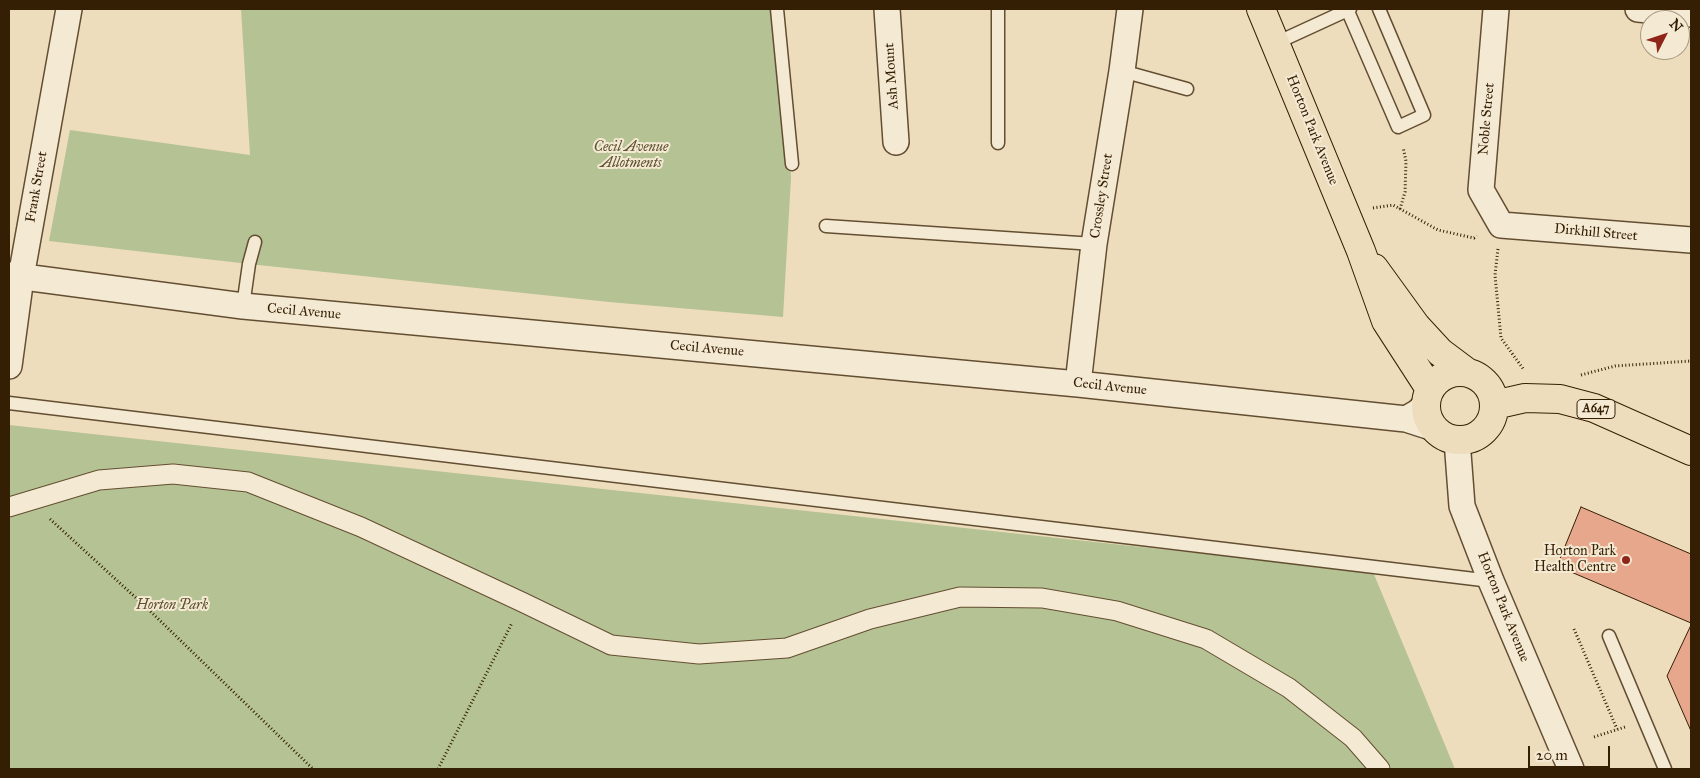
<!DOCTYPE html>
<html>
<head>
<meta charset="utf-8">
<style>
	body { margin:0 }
	#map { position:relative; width:1700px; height:778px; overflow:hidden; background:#eeddbc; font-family:"IM FELL Great Primer",serif }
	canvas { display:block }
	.frame { position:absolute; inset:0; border:10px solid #351f04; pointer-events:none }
	.north { position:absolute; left:1640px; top:10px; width:50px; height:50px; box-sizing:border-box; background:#f4e9d3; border:1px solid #a89880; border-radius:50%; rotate:49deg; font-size:14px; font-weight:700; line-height:20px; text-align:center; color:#351f04 }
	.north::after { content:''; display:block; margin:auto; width:18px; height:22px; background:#8f2418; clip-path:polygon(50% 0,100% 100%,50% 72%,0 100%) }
	.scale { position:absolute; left:1528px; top:746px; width:82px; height:22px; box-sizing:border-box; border:2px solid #351f04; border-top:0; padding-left:6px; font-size:15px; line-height:18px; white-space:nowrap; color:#351f04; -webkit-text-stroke:4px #f4e9d3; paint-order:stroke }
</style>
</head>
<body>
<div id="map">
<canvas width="1700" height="778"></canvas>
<div class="frame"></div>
<div class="north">N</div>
<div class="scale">20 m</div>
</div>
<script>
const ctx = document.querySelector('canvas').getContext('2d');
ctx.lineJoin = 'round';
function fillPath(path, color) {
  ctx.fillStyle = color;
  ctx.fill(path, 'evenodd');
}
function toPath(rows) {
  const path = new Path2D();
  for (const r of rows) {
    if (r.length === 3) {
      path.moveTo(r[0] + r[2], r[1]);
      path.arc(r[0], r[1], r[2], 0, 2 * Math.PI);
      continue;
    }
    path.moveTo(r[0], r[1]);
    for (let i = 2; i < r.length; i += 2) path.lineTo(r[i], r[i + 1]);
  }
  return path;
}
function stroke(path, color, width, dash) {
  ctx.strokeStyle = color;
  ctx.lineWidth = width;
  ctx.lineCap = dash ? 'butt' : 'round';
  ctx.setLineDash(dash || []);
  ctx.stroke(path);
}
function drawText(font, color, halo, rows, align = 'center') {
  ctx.font = font + ' "IM FELL Great Primer",serif';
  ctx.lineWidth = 4;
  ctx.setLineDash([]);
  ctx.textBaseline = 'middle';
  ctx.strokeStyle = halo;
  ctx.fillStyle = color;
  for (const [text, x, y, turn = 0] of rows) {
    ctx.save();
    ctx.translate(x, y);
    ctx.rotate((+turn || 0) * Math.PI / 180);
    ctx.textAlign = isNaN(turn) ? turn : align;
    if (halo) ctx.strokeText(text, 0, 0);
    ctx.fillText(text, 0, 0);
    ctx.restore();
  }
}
fillPath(toPath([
	[241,9,781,9,785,39,791,178,783,317,609,302,249,264,49,241,70,130,250,155],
	[9,425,1373,572,1455,769,9,769]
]), '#b5c293');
const building = toPath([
	[1581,507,1691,554,1691,623,1557,566,1581,507],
	[1691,625,1691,731,1667,676,1691,625]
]);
fillPath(building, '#e6a78c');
stroke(building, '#351f04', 1);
const service = toPath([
	[777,9,792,164],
	[998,9,998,143],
	[1347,9,1398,127,1424,115,1379,9],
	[1276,43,1350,9],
	[1122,71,1187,89],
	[826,226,1094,244],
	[243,306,249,264,255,242],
	[9,403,1491,581],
	[1609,636,1665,769]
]);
const pedestrian = toPath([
	[9,507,99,480,173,474,248,482,361,527,522,602,611,645,699,654,787,648,870,619,960,597,1042,598,1117,611,1206,639,1289,688,1353,738,1380,769]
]);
const minor = toPath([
	[887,9,896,142],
	[1496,9,1481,190,1501,225,1691,240],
	[1638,9,1691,14],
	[9,275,243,306,1078,384,1406,419],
	[9,366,21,277,69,9],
	[1078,384,1094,244,1122,71,1130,9],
	[1426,404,1418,412,1406,419,1434,428],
	[1457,440,1462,506,1491,581,1571,769]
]);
const primary = toPath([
	[1261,9,1361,251,1386,321,1430,389],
	[1374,268,1416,326,1440,352,1468,373],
	[1460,406,34],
	[1494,405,1525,398,1560,399,1594,408,1691,451]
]);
stroke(service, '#634e32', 15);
stroke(pedestrian, '#634e32', 21);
stroke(minor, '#634e32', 28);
stroke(primary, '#351f04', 30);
stroke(toPath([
	[1373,208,1393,205,1438,230,1474,238,1477,236],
	[1400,209,1405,192,1406,161,1403,147],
	[1498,249,1495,275,1501,338,1524,370],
	[1581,375,1615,366,1691,361],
	[50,519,147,608,313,769],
	[1574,629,1617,729],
	[1594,737,1625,727],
	[438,769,512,623]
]), '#351f04', 3, [1, 2.5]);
stroke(service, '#f4e9d3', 12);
stroke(pedestrian, '#f4e9d3', 19);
stroke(minor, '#f4e9d3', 25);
stroke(primary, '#eeddbc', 28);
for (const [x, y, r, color] of [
	[1626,560,5,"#8f2418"]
]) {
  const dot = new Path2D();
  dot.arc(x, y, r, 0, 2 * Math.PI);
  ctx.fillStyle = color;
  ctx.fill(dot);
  stroke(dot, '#f4e9d3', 2);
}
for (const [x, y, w] of [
	[1596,409,38]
]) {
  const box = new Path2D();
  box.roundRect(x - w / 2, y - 9.5, w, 19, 4);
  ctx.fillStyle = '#f4e9d3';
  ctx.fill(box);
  stroke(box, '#351f04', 1);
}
drawText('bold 12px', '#351f04', null, [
	["A647",1596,409]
]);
drawText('14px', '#351f04', '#f4e9d3', [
	["Ash Mount",892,76,-94],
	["Noble Street",1487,119,-85],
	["Horton Park Avenue",1312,130,68],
	["Frank Street",37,187,-80],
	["Crossley Street",1102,196,-81],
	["Dirkhill Street",1596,233,5],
	["Cecil Avenue",304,312,5],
	["Cecil Avenue",707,349,5],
	["Cecil Avenue",1110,387,6],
	["Horton Park Avenue",1503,607,68]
]);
drawText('italic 14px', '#5b502f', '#f4e9d3', [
	["Cecil Avenue",631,148],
	["Allotments",631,164],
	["Horton Park",172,606]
]);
drawText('14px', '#351f04', '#f4e9d3', [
	["Horton Park",1616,552],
	["Health Centre",1616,568]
], 'right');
</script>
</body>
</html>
